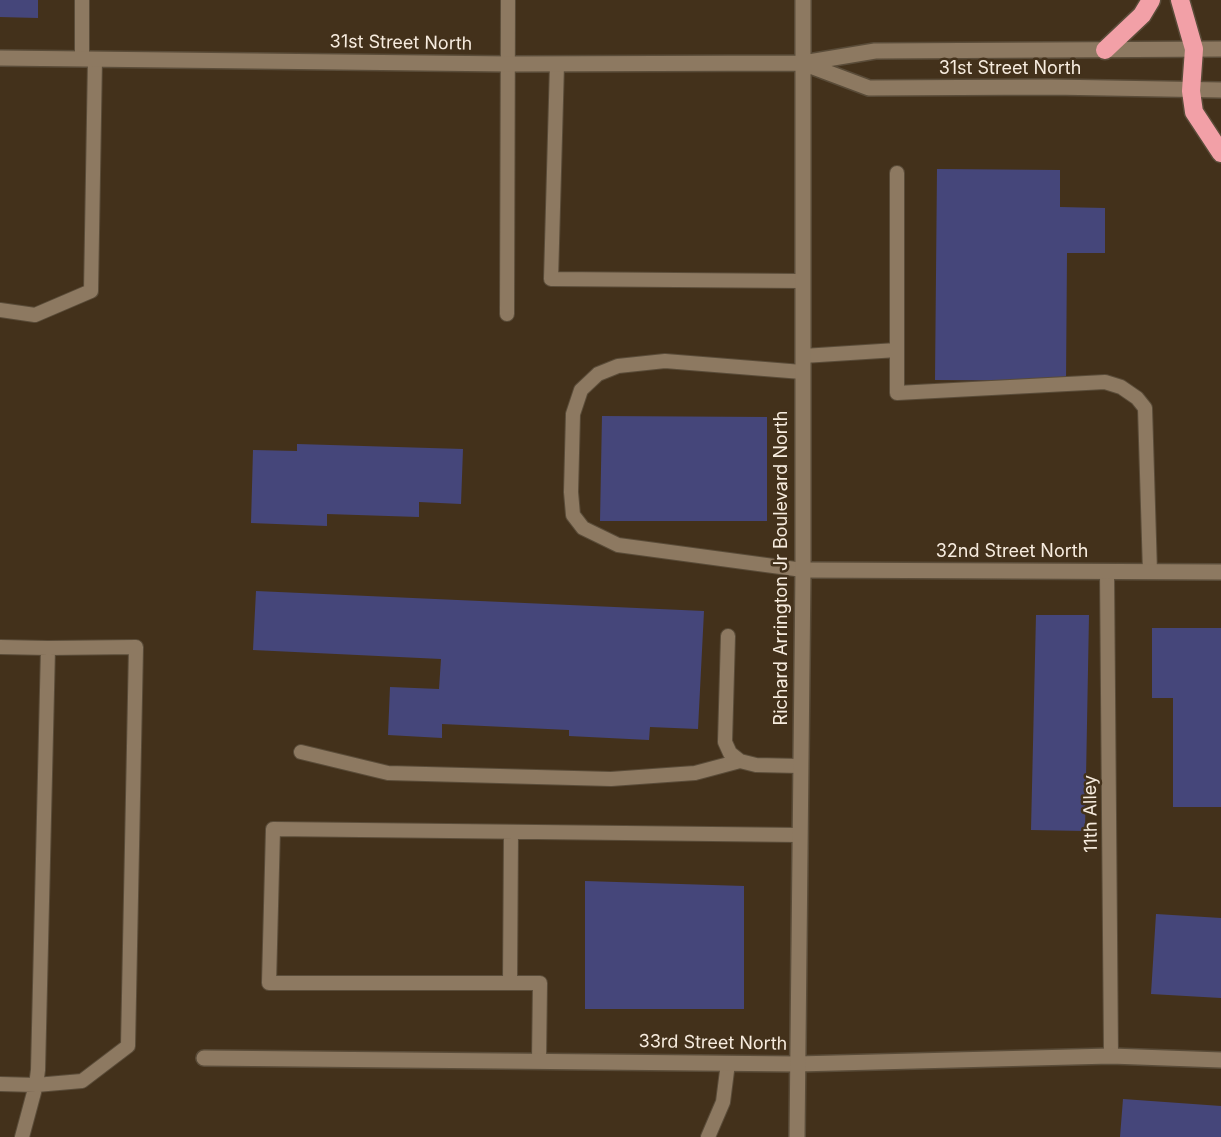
<!DOCTYPE html>
<html>
<head>
<meta charset="utf-8">
<style>
	body { margin:0 }
	canvas { display:block; background:#43311b }
</style>
</head>
<body>
<canvas width="1221" height="1137"></canvas>
<script>
const ctx = document.querySelector('canvas').getContext('2d');
ctx.lineJoin = 'round';
function fillPath(path, color) {
  ctx.fillStyle = color;
  ctx.fill(path, 'evenodd');
}
function toPath(rows) {
  const path = new Path2D();
  for (const r of rows) {
    path.moveTo(r[0], r[1]);
    for (let i = 2; i < r.length; i += 2) path.lineTo(r[i], r[i + 1]);
  }
  return path;
}
function stroke(path, color, width, dash) {
  ctx.strokeStyle = color;
  ctx.lineWidth = width;
  ctx.lineCap = dash ? 'butt' : 'round';
  ctx.setLineDash(dash || []);
  ctx.stroke(path);
}
function drawText(font, color, halo, rows, align = 'center') {
  ctx.font = font + ' Inter,sans-serif';
  ctx.lineWidth = 5;
  ctx.setLineDash([]);
  ctx.textBaseline = 'middle';
  ctx.strokeStyle = halo;
  ctx.fillStyle = color;
  for (const [text, x, y, turn = 0] of rows) {
    ctx.save();
    ctx.translate(x, y);
    ctx.rotate((+turn || 0) * Math.PI / 180);
    ctx.textAlign = isNaN(turn) ? turn : align;
    if (halo) ctx.strokeText(text, 0, 0);
    ctx.fillText(text, 0, 0);
    ctx.restore();
  }
}
fillPath(toPath([
	[0,0,38,0,38,18,0,17],
	[937,169,1060,170,1060,207,1105,208,1105,253,1067,253,1066,381,935,380],
	[602,416,767,417,767,521,600,521],
	[297,444,463,449,461,504,419,502,419,517,327,514,327,526,251,523,253,450,297,451],
	[256,591,704,611,698,729,650,727,649,740,569,736,569,730,442,724,442,738,388,735,390,687,439,689,441,659,253,650],
	[1036,615,1089,615,1085,831,1031,830],
	[1152,628,1221,628,1221,807,1173,807,1173,698,1152,698],
	[585,881,744,886,744,1009,585,1009],
	[1156,914,1221,918,1221,998,1151,994],
	[1123,1099,1221,1106,1221,1137,1120,1137]
]), '#45467a');
const lane = toPath([
	[82,59,82,0],
	[557,64,551,279,802,281],
	[897,173,897,393,1105,382,1121,387,1137,398,1145,408,1150,572],
	[0,310,35,315,91,291,95,59],
	[507,314,508,0],
	[803,356,897,350],
	[802,372,665,361,618,366,598,374,581,390,573,414,571,492,573,515,583,528,618,545,803,570],
	[1107,572,1111,1056],
	[728,636,725,742,730,753,740,761,756,765,800,766],
	[0,647,48,648,38,1070,36,1085,0,1084],
	[301,752,388,773,611,779,695,773,740,761],
	[510,983,511,833],
	[539,1061,540,983,269,983,273,829,800,835],
	[22,1137,36,1085,82,1081,128,1046,136,647,48,648],
	[708,1137,723,1102,728,1063]
]);
const street = toPath([
	[803,570,1221,572],
	[204,1058,797,1064,1111,1056,1221,1060]
]);
const secondary = toPath([
	[0,58,509,64,803,63,875,51,1221,49],
	[805,64,869,88,1051,87,1221,90],
	[797,1137,803,570,803,0]
]);
const highway = toPath([
	[1180,0,1194,49,1191,91,1194,112,1221,153],
	[1105,50,1142,15,1151,0]
]);
stroke(lane, '#5a4c39', 16);
stroke(street, '#5a4c39', 18);
stroke(secondary, '#5a4c39', 18);
stroke(highway, '#5a4c39', 21);
stroke(lane, '#8d7961', 14);
stroke(street, '#8d7961', 15);
stroke(secondary, '#8d7961', 15);
stroke(highway, '#f2a0a7', 18);
drawText('18px', '#f7ecdf', '#43311b', [
	["31st Street North",401,43,1],
	["31st Street North",1010,69],
	["32nd Street North",1012,552],
	["Richard Arrington Jr Boulevard North",782,568,-90],
	["11th Alley",1091,814,-91],
	["33rd Street North",713,1043,1]
]);
</script>
</body>
</html>
